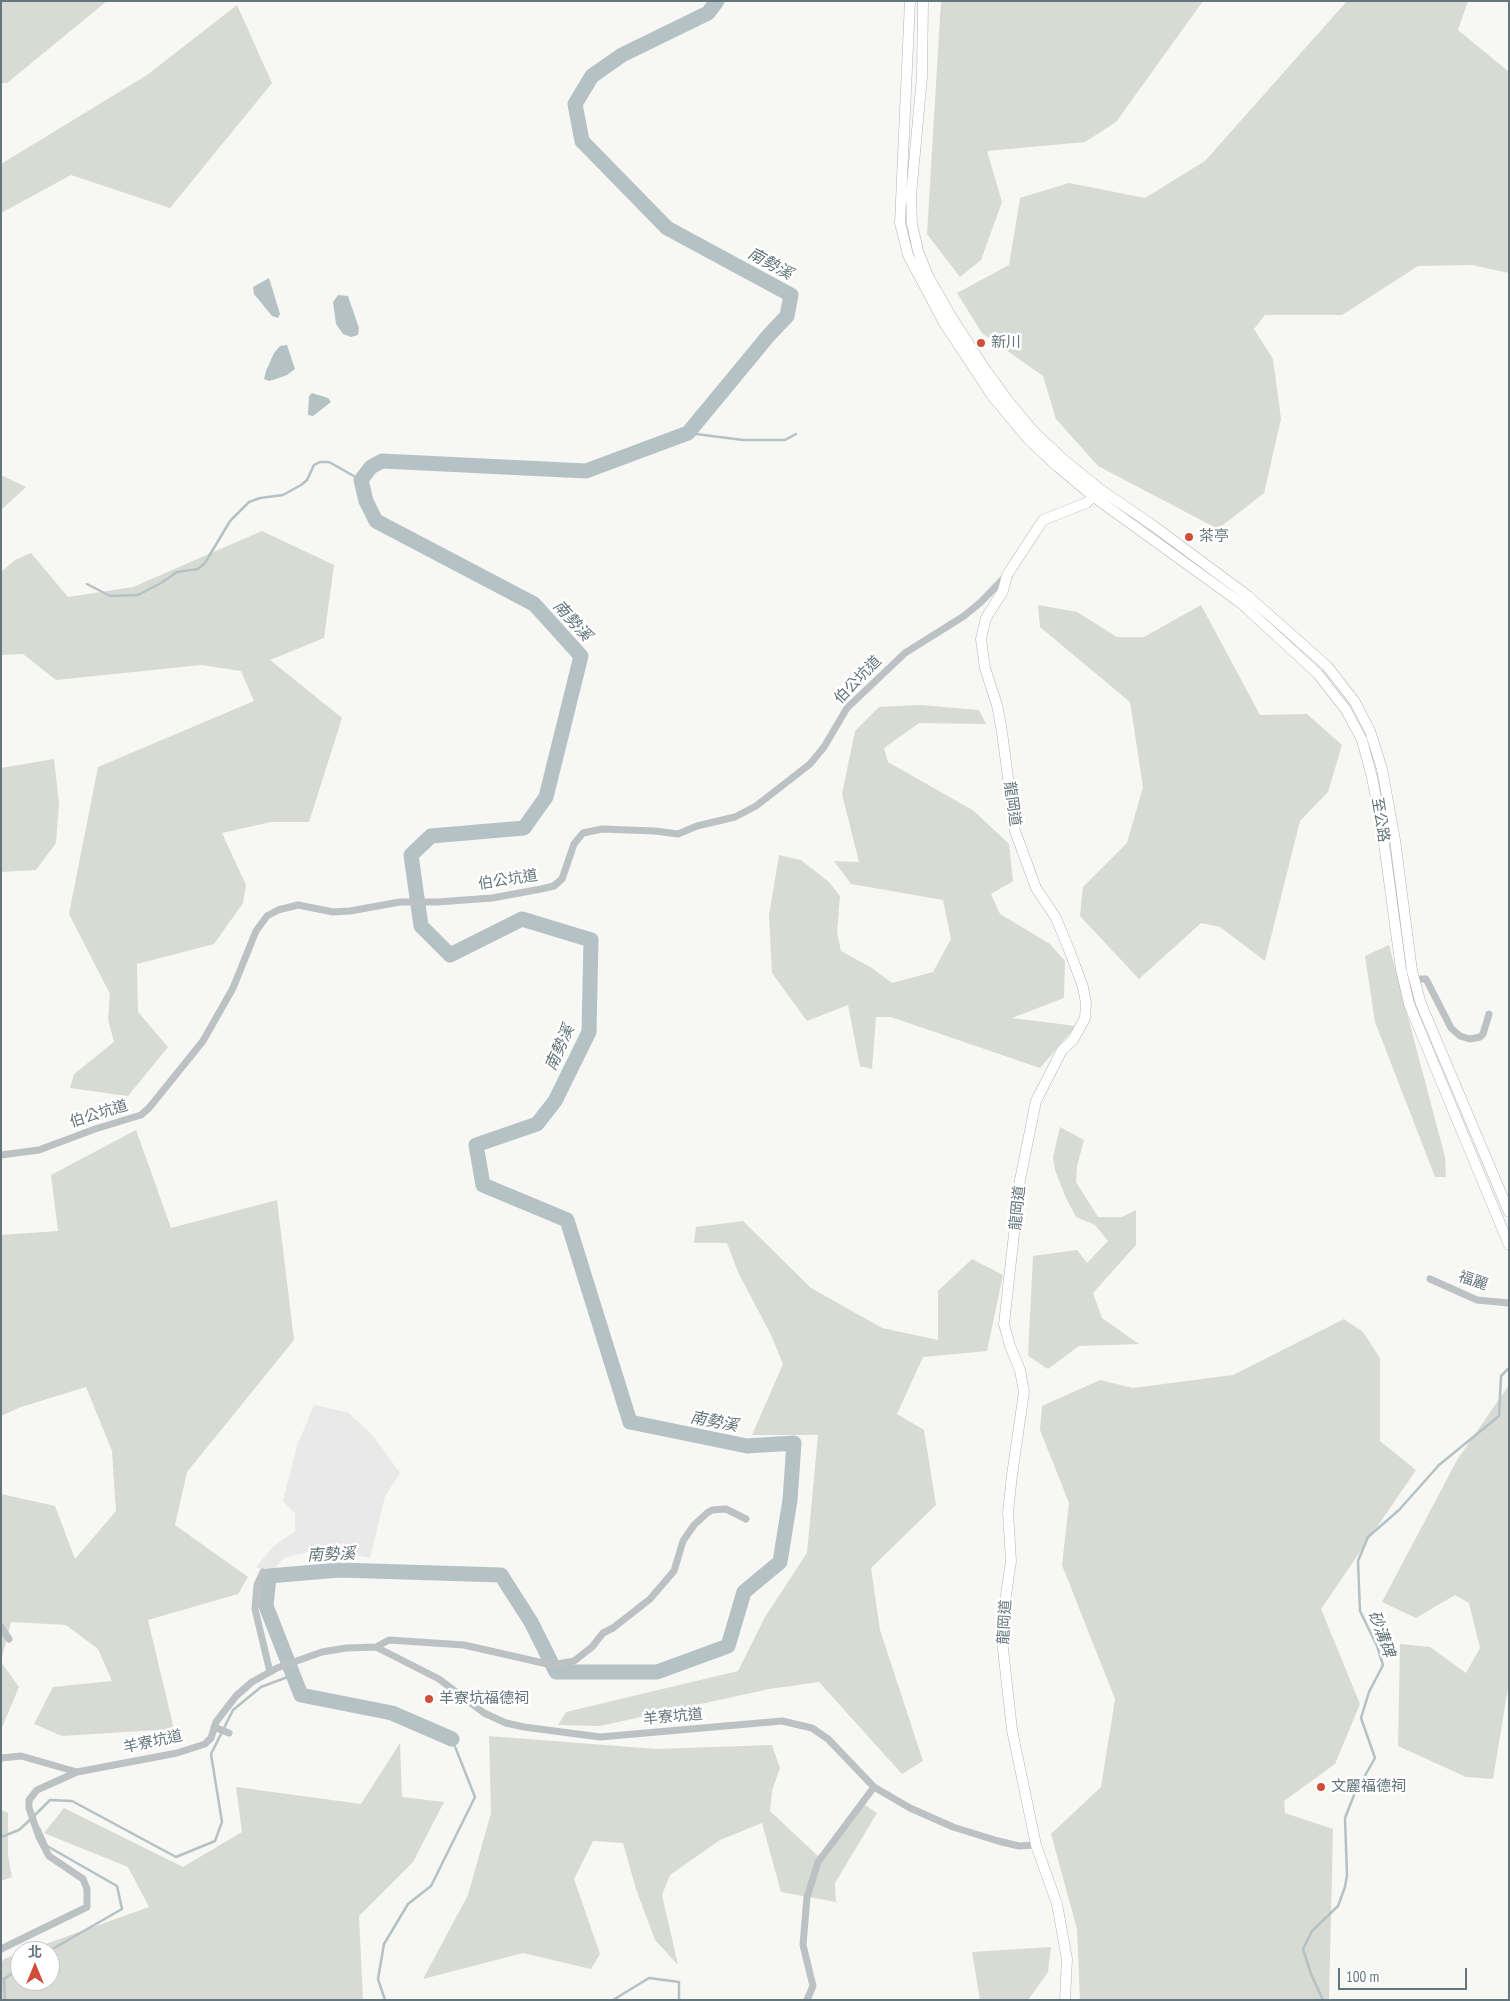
<!DOCTYPE html>
<html>
<head>
<meta charset="utf-8">
<style>
	body { margin:0 }
	#map { position:relative; width:1510px; height:2001px; overflow:hidden; background:#f7f7f4; font-family:"PT Sans Narrow","Noto Sans TC",sans-serif }
	canvas { display:block }
	.frame { position:absolute; inset:0; border:2px solid #65757c; pointer-events:none }
	.north { position:absolute; left:10px; top:1941px; width:50px; height:50px; box-sizing:border-box; background:#fff; border:1px solid #c1c8cb; border-radius:50%; rotate:0deg; font-size:14px; font-weight:700; line-height:20px; text-align:center; color:#65757c }
	.north::after { content:''; display:block; margin:auto; width:18px; height:22px; background:#d24c3a; clip-path:polygon(50% 0,100% 100%,50% 72%,0 100%) }
	.scale { position:absolute; left:1338px; top:1968px; width:129px; height:22px; box-sizing:border-box; border:2px solid #65757c; border-top:0; padding-left:6px; font-size:15px; line-height:18px; white-space:nowrap; color:#65757c; -webkit-text-stroke:4px #fff; paint-order:stroke }
</style>
</head>
<body>
<div id="map">
<canvas width="1510" height="2001"></canvas>
<div class="frame"></div>
<div class="north">北</div>
<div class="scale">100 m</div>
</div>
<script>
const ctx = document.querySelector('canvas').getContext('2d');
ctx.lineJoin = 'round';
function fillPath(path, color) {
  ctx.fillStyle = color;
  ctx.fill(path, 'evenodd');
}
function toPath(rows) {
  const path = new Path2D();
  for (const r of rows) {
    path.moveTo(r[0], r[1]);
    for (let i = 2; i < r.length; i += 2) path.lineTo(r[i], r[i + 1]);
  }
  return path;
}
function stroke(path, color, width, dash) {
  ctx.strokeStyle = color;
  ctx.lineWidth = width;
  ctx.lineCap = dash ? 'butt' : 'round';
  ctx.setLineDash(dash || []);
  ctx.stroke(path);
}
function drawText(font, color, halo, rows, align = 'center') {
  ctx.font = font + ' "PT Sans Narrow","Noto Sans TC",sans-serif';
  ctx.lineWidth = 5;
  ctx.setLineDash([]);
  ctx.textBaseline = 'middle';
  ctx.strokeStyle = halo;
  ctx.fillStyle = color;
  for (const [text, x, y, turn = 0] of rows) {
    ctx.save();
    ctx.translate(x, y);
    ctx.rotate((+turn || 0) * Math.PI / 180);
    ctx.textAlign = isNaN(turn) ? turn : align;
    if (halo) ctx.strokeText(text, 0, 0);
    ctx.fillText(text, 0, 0);
    ctx.restore();
  }
}
fillPath(toPath([
	[314,1405,349,1413,374,1437,400,1473,385,1496,370,1558,337,1552,307,1552,284,1558,271,1573,256,1567,273,1547,295,1531,295,1513,283,1501,297,1446]
]), '#e8e9e8');
fillPath(toPath([
	[1,1,107,1,7,83,1,83],
	[941,1,1203,1,1116,122,1085,142,987,151,1002,202,981,260,960,277,927,234],
	[1347,1,1468,1,1458,30,1509,72,1509,273,1472,265,1418,266,1342,315,1265,315,1254,329,1273,359,1281,419,1264,493,1218,529,1098,466,1056,419,1043,376,982,333,957,293,1009,265,1020,198,1069,183,1145,198,1205,161],
	[237,5,272,83,170,208,71,175,1,213,1,164,147,75],
	[1,475,26,487,1,510],
	[262,531,334,565,324,638,270,660,342,718,309,822,271,822,222,833,246,885,243,903,214,944,137,964,138,1012,168,1047,128,1096,70,1088,74,1074,114,1042,108,1019,110,994,69,914,98,767,254,701,241,671,201,665,56,680,23,654,1,655,1,572,15,560,31,553,68,597,133,587],
	[1201,605,1260,715,1307,714,1342,745,1328,792,1300,821,1265,961,1220,927,1201,923,1139,979,1080,916,1083,887,1127,843,1143,787,1130,702,1040,627,1038,605,1077,612,1117,637,1144,637],
	[920,705,979,710,986,724,919,723,884,748,888,762,974,811,1009,844,1013,881,991,894,1000,914,1050,944,1065,961,1064,998,1012,1018,1076,1026,1040,1068,891,1017,876,1017,872,1069,860,1066,848,1005,807,1021,772,973,769,915,779,855,801,860,829,882,840,896,837,932,841,951,872,968,892,983,933,972,951,939,943,900,851,884,834,861,859,862,842,794,855,731,879,707],
	[54,759,59,803,56,843,36,870,1,872,1,768],
	[1389,945,1445,1157,1446,1177,1435,1177,1375,1022,1365,956],
	[1060,1127,1084,1140,1077,1166,1076,1182,1098,1217,1122,1217,1136,1210,1136,1245,1093,1293,1102,1318,1139,1344,1079,1346,1048,1369,1028,1356,1033,1256,1077,1250,1087,1263,1108,1241,1095,1225,1076,1217,1066,1198,1055,1170,1053,1157],
	[136,1130,171,1228,277,1200,294,1340,187,1472,175,1525,248,1577,238,1594,148,1620,174,1729,62,1736,34,1724,53,1687,112,1681,98,1649,66,1625,11,1622,1,1661,1,1494,55,1506,75,1559,116,1511,112,1451,86,1387,21,1407,1,1416,1,1235,58,1231,51,1175],
	[743,1221,811,1288,882,1328,938,1340,938,1291,972,1259,1003,1275,987,1351,923,1357,897,1414,924,1430,936,1505,871,1568,880,1630,923,1761,902,1774,819,1682,769,1689,600,1726,558,1725,566,1712,738,1671,765,1617,807,1553,818,1435,752,1435,783,1364,771,1335,738,1272,727,1243,694,1243,696,1227],
	[1344,1319,1363,1332,1380,1358,1380,1441,1416,1470,1321,1609,1360,1704,1335,1764,1284,1801,1285,1813,1333,1829,1329,2000,1080,2000,1077,1929,1051,1834,1101,1787,1115,1699,1062,1565,1069,1503,1040,1430,1042,1406,1100,1380,1133,1388,1233,1375],
	[1509,1385,1509,1682,1493,1779,1466,1777,1398,1746,1400,1644,1430,1647,1466,1673,1480,1648,1469,1603,1455,1595,1416,1618,1382,1602,1457,1460],
	[1,1662,19,1687,1,1730],
	[489,1736,656,1749,772,1745,780,1768,772,1791,770,1811,819,1857,862,1803,877,1813,835,1883,836,1902,781,1892,762,1823,720,1840,670,1875,662,1895,678,1965,655,1940,636,1889,623,1843,593,1841,574,1879,600,1954,591,1969,523,1953,423,1979,468,1895,491,1813],
	[400,1743,402,1797,444,1802,413,1862,359,1916,363,2000,1,2000,1,1964,4,1959,20,1953,20,1981,50,1981,50,1951,26,1951,149,1907,128,1867,44,1833,64,1808,183,1867,242,1832,236,1787,361,1804],
	[1,1810,8,1813,8,1856,12,1877,1,1881],
	[1051,1947,1048,1972,1028,2000,980,2000,972,1952]
]), '#d7dbd4');
fillPath(toPath([
	[269,278,280,314,278,318,272,316,254,294,253,287],
	[338,295,348,296,359,328,358,335,351,337,343,334,336,324,333,302],
	[287,345,295,369,287,375,276,379,269,381,264,379,266,371,274,353,280,346],
	[312,393,328,398,331,402,313,416,308,415,309,396]
]), '#b5c2c5');
stroke(toPath([
	[688,433,743,440,785,440,796,434],
	[87,584,110,596,138,595,161,583,177,572,198,569,205,563,230,521,249,502,260,498,283,495,301,485,307,480,314,465,320,462,329,462,361,480],
	[35,1818,34,1816,50,1800,72,1801,176,1857,215,1841,222,1822,211,1754,233,1710,261,1687,293,1675],
	[39,1828,47,1846,117,1886,122,1909,49,1951],
	[1,1837,19,1830,32,1818],
	[5,2000,4,1979,20,1968],
	[385,2000,378,1979,384,1944,408,1904,431,1886,475,1797,452,1739],
	[613,2000,649,1978,679,1982,679,2000],
	[1323,2000,1311,1974,1303,1949,1312,1931,1338,1906,1345,1887,1347,1875,1345,1818,1354,1795,1375,1758,1361,1718,1369,1692,1383,1665,1377,1646,1360,1611,1358,1561,1368,1537,1399,1510,1439,1465,1499,1416,1501,1376,1509,1368]
]), '#b5c2c5', 2.5);
stroke(toPath([
	[452,1739,392,1713,301,1695,266,1606,269,1576,339,1570,501,1575,531,1622,556,1672,657,1672,728,1646,744,1592,780,1562,790,1500,794,1443,747,1446,630,1422,567,1220,483,1185,476,1145,537,1124,555,1101,589,1032,591,940,522,919,450,955,421,926,411,855,431,836,524,828,546,797,581,656,534,604,376,521,366,501,361,480,371,467,382,461,586,471,688,433,769,335,787,316,791,295,667,228,582,141,575,104,592,76,622,55,708,13,717,1]
]), '#b5c2c5', 15);
const secondary = toPath([
	[910,1,900,223,908,255,944,323,993,397,1029,440,1058,467,1094,497,1242,604,1318,674,1346,710,1362,740,1372,777,1383,836,1401,969,1409,1004,1509,1245],
	[923,1,922,77,911,195,912,224,918,251,928,276,952,318,985,369,1009,402,1035,433,1064,460,1101,490,1151,524,1248,596,1327,666,1355,702,1370,731,1382,769,1395,840,1412,971,1421,1004,1509,1212],
	[1065,2000,1067,1959,1057,1904,1036,1845,1012,1730,1002,1640,1003,1615,1011,1561,1008,1513,1012,1475,1024,1392,1020,1370,1010,1346,1004,1324,1020,1180,1036,1101,1062,1050,1073,1040,1085,1018,1086,1003,1083,987,1070,952,1056,918,1036,888,1015,831,1002,732,997,705,985,668,981,639,986,618,1003,591,1007,575,1043,520,1086,503,1101,490]
]);
stroke(secondary, '#afb6b9', 11);
stroke(toPath([
	[1415,979,1426,979,1451,1028,1460,1036,1470,1039,1480,1037,1483,1034,1489,1014],
	[1,1155,39,1150,95,1129,141,1115,149,1108,203,1041,233,988,256,931,267,916,278,910,298,905,333,912,350,911,400,902,437,902,492,898,541,889,554,886,562,879,574,844,583,833,602,829,655,831,678,834,697,826,735,817,756,806,810,764,824,747,847,708,905,653,964,616,981,602,1005,577],
	[1430,1279,1477,1300,1509,1303],
	[263,1572,257,1585,255,1609,270,1672],
	[1,1627,9,1639],
	[376,1647,389,1640,464,1645,552,1665,574,1661,592,1647,603,1633,613,1628,650,1599,674,1571,683,1541,694,1525,707,1513,712,1510,726,1509,746,1519],
	[214,1727,229,1733],
	[1,1758,21,1756,77,1772,177,1753,205,1744,211,1738,216,1722,236,1696,252,1682,277,1668,322,1652,346,1648,376,1647,439,1679,484,1713,506,1723,524,1727,600,1737,782,1721,812,1728,828,1739,874,1787,910,1808,953,1827,998,1841,1019,1846,1036,1845],
	[1,1949,87,1907,87,1889,83,1879,49,1856,39,1837,29,1808,29,1800,37,1790,77,1772],
	[807,2000,813,1986,803,1945,807,1897,818,1862,874,1787]
]), '#bcc1c4', 7);
stroke(secondary, '#fff', 10);
for (const [x, y, r, color] of [
	[981,343,5,"#d24c3a"],
	[1189,537,5,"#d24c3a"],
	[429,1699,5,"#d24c3a"],
	[1321,1787,5,"#d24c3a"]
]) {
  const dot = new Path2D();
  dot.arc(x, y, r, 0, 2 * Math.PI);
  ctx.fillStyle = color;
  ctx.fill(dot);
  stroke(dot, '#fff', 2);
}
drawText('15px', '#65757c', '#fff', [
	["新川",991,343],
	["茶亭",1199,537],
	["羊寮坑福德祠",439,1699],
	["文麗福德祠",1331,1787]
], 'left');
drawText('15px', '#65757c', '#fff', [
	["伯公坑道",858,680,-46],
	["龍岡道",1012,804,82],
	["至公路",1380,820,81],
	["伯公坑道",508,880,-9],
	["伯公坑道",99,1114,-17],
	["龍岡道",1018,1208,-84],
	["福麗",1473,1281,19],
	["龍岡道",1005,1622,-87],
	["羊寮坑道",673,1717,-5],
	["羊寮坑道",153,1742,-12]
]);
drawText('italic 16px', '#607478', '#fff', [
	["南勢溪",770,264,29],
	["南勢溪",572,621,48],
	["南勢溪",560,1048,-66],
	["南勢溪",714,1422,11],
	["南勢溪",331,1555,-2],
	["砂溝碑",1381,1634,70]
]);
</script>
</body>
</html>
